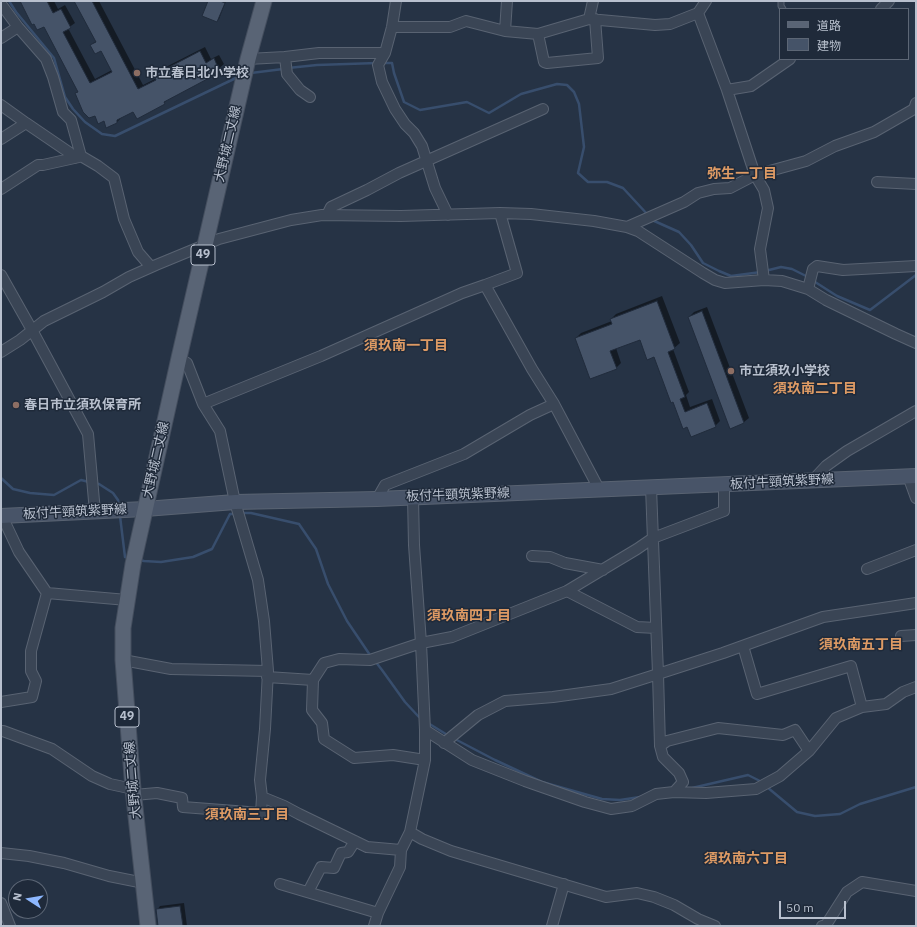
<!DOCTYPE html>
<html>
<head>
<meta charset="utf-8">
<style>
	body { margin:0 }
	#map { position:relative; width:917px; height:927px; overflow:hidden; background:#263345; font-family:"IBM Plex Sans","Noto Sans JP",sans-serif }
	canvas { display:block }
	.frame { position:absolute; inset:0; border:2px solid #b8c0ce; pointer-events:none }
	.legend { position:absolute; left:779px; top:8px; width:130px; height:52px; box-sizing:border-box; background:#1f2a3a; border:1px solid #5c6675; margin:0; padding:5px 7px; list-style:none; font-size:12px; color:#b8c0ce }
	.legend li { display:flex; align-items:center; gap:8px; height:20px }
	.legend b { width:20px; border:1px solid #5c6675 }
	.north { position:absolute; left:8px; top:879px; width:40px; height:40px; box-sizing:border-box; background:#1f2a3a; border:1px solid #5c6675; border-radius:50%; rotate:282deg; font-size:11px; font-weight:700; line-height:16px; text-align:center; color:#b8c0ce }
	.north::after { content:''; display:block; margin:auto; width:14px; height:18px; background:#8db7fe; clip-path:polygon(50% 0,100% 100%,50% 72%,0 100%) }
	.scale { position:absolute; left:779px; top:901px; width:67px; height:18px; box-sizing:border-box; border:2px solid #b8c0ce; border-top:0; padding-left:5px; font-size:12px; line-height:14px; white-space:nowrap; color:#b8c0ce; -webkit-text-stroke:3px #1f2a3a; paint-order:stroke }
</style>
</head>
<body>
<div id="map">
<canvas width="917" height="927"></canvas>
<div class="frame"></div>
<ul class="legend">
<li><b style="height:5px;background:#596475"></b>道路</li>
<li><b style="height:11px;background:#455368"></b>建物</li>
</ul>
<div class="north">N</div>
<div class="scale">50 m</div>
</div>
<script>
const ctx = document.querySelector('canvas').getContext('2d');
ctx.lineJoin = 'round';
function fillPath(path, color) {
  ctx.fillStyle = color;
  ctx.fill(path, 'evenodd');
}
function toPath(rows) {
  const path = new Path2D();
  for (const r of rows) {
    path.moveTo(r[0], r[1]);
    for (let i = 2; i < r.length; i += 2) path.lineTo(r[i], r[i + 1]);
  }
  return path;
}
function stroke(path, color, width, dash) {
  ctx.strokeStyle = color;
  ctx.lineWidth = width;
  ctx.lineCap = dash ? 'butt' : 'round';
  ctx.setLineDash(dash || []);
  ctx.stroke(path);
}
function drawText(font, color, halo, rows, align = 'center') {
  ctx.font = font + ' "IBM Plex Sans","Noto Sans JP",sans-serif';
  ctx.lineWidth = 3;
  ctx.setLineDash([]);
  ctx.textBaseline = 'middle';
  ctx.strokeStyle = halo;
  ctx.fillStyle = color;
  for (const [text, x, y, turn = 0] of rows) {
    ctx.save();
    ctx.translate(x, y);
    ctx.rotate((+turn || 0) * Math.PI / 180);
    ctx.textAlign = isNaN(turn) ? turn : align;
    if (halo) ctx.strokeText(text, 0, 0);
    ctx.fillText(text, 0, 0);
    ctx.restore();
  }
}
fillPath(toPath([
	[21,1,54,1,58,9,65,5,75,23,68,28,95,79,112,70,102,50,91,45,96,41,75,1,99,1,143,85,157,78,155,75,160,70,205,47,211,59,219,55,224,64,212,75,169,98,164,103,134,110,122,117,117,122,104,120,76,94,78,91,44,26],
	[209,1,226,1,219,19,217,21],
	[662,296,680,343,673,349,689,392,686,395,690,407,712,399,720,421,715,426,692,435,655,356,640,339,616,348,621,363,616,368,576,338,581,333,612,321,611,319,616,314],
	[707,307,749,418,744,422,689,317,694,312],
	[184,903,187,926,159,926,157,910,160,906]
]), '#0007');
stroke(toPath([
	[9,1,16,12,54,58,65,97,73,109,85,122,102,134,115,136,238,77],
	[382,63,392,63,394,73,404,102,420,110,467,102,489,113,521,94,557,84,567,85,574,92,579,104,584,147,578,173,588,182,607,182,623,188,648,215],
	[288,68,317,65,377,63],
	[251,73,283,69],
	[652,220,679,232,691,245,703,263,719,271,731,276,761,272],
	[765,271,781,267,792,269,808,277],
	[812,280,837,296,870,310,916,275],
	[1,478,13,489,30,493,54,495,81,480,89,482],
	[94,483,99,484,113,493,118,500,119,507],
	[242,513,251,513,299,524,316,549,328,584,347,621,372,658],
	[120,516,125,557,129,558],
	[140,560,144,561,161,562,193,557,212,549,230,514,235,514],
	[375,661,382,670,405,702,418,716,422,719],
	[428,723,449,736],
	[453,738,495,760,542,782,602,799,620,800,640,797],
	[767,787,797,812,815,816,840,814,860,804,916,787],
	[692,788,748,775,758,780,761,782]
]), '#384e6d', 2.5);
const building = toPath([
	[20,1,47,1,53,13,61,9,71,28,63,32,90,83,112,72,101,51,95,54,90,45,96,42,74,1,92,1,138,89,156,80,154,75,200,51,206,63,214,58,219,70,212,74,213,76,164,102,165,104,137,119,133,112,117,120,117,123,106,128,104,121,98,124,95,116,89,118,83,112,75,93,78,92,44,27,37,30,34,24,32,25,20,1],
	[208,1,220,1,225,3,217,22,202,16,208,1],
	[657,301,675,349,668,352,685,397,680,399,685,412,707,403,716,427,691,437,687,427,683,429,673,402,671,403,654,357,647,360,640,340,610,351,617,369,590,379,575,338,612,324,610,319,657,301],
	[702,311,744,423,730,429,688,317,702,311],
	[180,906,183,926,158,926,156,909,180,906]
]);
fillPath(building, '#455368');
stroke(building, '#212c3c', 1);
const service = toPath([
	[781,1,781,6,783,9]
]);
const minor = toPath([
	[396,1,392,27,385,53,378,65,382,82,395,109,405,124,414,133,422,146,435,188,448,215],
	[706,1,698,13,727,90,755,175,764,190,768,208,760,249,764,280],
	[1,4,18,27,46,59,53,77,63,112,71,120,81,156,98,166,114,178,124,219,138,252,151,267],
	[881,9,889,1],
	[589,19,593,1],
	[392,27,450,27,466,21,505,31,538,34,589,19,655,25,670,24,698,13],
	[505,31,507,1],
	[538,34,544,62,547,63,598,58,595,19],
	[1,38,18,27],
	[285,57,287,74,300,90,310,97],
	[248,59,285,57,319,53,385,53],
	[727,90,751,86,790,59],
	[1,105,26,123,70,153,75,158],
	[1,139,26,123],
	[877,182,916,184],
	[1,189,38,165,43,165,79,157],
	[327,215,331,207,367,190,399,173,543,109],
	[627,227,684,202,698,193,714,189,730,188,755,175,806,161,835,146,874,132,914,109,916,103],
	[1,275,32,330,88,434,95,512],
	[808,289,826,300,896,334,916,343],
	[1,352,20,340,44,321,103,292,129,277,156,265,219,239,291,220,322,215,401,216,500,213,531,214,594,221,627,227,638,231,703,273,715,280,725,283,764,280,782,281,808,289,813,269,817,266,843,270,916,266],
	[179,358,187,363,203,404],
	[554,404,599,489],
	[908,476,916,498],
	[813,480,826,466,847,451,916,411],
	[377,499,385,485,464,454,530,415,554,404,532,369,485,285],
	[2,516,19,552,47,593],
	[532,556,550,557,565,563,603,570],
	[867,569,916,550],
	[567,591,637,627,656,628],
	[901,636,916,635],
	[743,646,757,694,851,666,862,707],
	[123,660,171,669,268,671],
	[267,677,313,680,312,710,322,723,324,739,354,758,393,755,425,760],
	[313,680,324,663,339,659,370,660,421,643,452,637,567,591,637,549,653,538,724,511,724,485],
	[1,702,32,697,36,681,31,671,31,651,47,593,127,600],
	[425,730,472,760,525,781,585,802,611,809,632,806,656,794,674,792,706,793,756,789,780,776,809,751,836,718,862,707,886,704,903,692,916,687],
	[1,731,3,731,52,749,92,776,110,784,133,789],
	[444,743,478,715,505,701,553,697,611,689,658,674,651,487],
	[660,746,667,741,718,728,783,735,795,730,809,751],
	[674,792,683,782,679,773,663,757,660,746,658,674,723,653,823,617,916,603],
	[134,795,157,793,182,798,183,807,261,813,262,797,260,780,265,729,268,671,264,621,258,580,235,502,220,431,203,404,321,356,462,293,485,285,517,273,500,213],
	[262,797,284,806,299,814,367,847,401,850],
	[410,832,422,839,451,851,606,897,637,893,654,897,674,905,698,919,715,926],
	[1,853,29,856,64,863,109,876,144,883],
	[280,884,378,913],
	[308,892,321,867,334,868,341,853,348,852,355,841],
	[1,903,10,926],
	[374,926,378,913,400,867,401,850,410,832,425,760,425,730,421,643,414,545,413,497],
	[552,926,564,884],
	[822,926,826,925,847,892,862,882,916,891]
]);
const secondary = toPath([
	[1,516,145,509,235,502,377,499,916,476]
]);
const primary = toPath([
	[148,926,133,789,123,660,123,628,133,564,179,358,248,59,264,1]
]);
stroke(service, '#596372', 7);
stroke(minor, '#596372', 12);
stroke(secondary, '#596372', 16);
stroke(primary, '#444e5e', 17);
stroke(service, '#3a4555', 5);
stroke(minor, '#3a4555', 10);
stroke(secondary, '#485468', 14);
stroke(primary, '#596475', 15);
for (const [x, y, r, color] of [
	[137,73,4,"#8d6e63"],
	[731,371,4,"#8d6e63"],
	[16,405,4,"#8d6e63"]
]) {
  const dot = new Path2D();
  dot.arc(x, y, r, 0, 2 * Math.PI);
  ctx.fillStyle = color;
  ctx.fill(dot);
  stroke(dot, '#1f2a3a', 1.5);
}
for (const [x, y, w] of [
	[203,255,24],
	[127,717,24]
]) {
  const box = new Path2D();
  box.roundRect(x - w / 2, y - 10, w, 20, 3);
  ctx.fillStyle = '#1f2a3a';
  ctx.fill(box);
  stroke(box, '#b8c0ce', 1);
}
drawText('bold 12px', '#b8c0ce', null, [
	["49",203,255],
	["49",127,717]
]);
drawText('bold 13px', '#b8c0ce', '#1f2a3a', [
	["市立春日北小学校",145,73],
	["市立須玖小学校",739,371],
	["春日市立須玖保育所",24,405]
], 'left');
drawText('13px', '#b8c0ce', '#1f2a3a', [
	["大野城二丈線",228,144,-77],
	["大野城二丈線",156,460,-77],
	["板付牛頸筑紫野線",782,482,-3],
	["板付牛頸筑紫野線",458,495,-2],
	["板付牛頸筑紫野線",75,512,-3],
	["大野城二丈線",133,780,-95]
]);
drawText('bold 14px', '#dd9a64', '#1f2a3a', [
	["弥生一丁目",742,174],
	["須玖南一丁目",406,346],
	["須玖南二丁目",815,389],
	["須玖南四丁目",469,616],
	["須玖南五丁目",861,645],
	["須玖南三丁目",247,815],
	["須玖南六丁目",746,859]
]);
</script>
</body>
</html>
